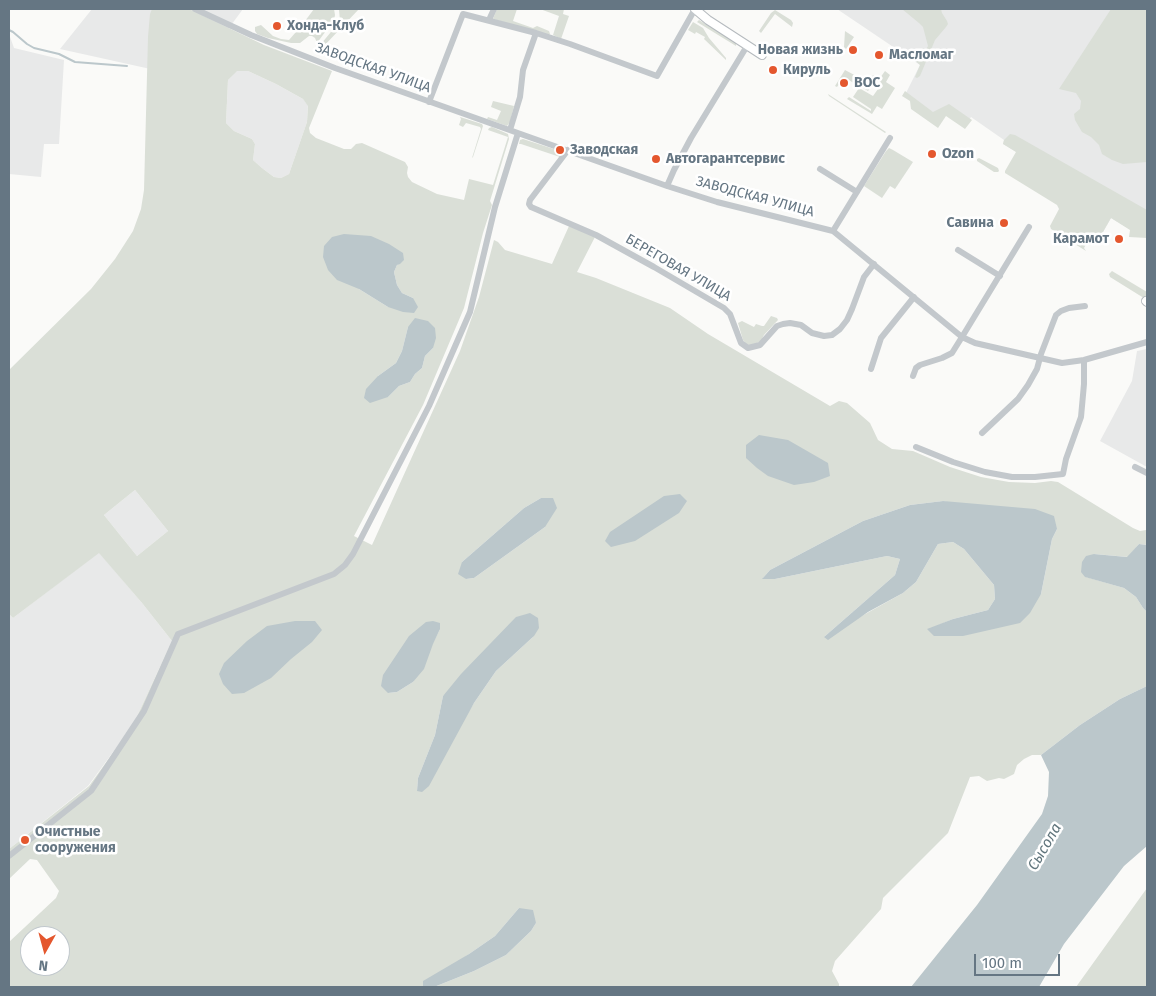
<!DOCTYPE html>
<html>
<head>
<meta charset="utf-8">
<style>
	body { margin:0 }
	#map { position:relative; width:1156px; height:996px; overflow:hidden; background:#fafaf8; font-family:"Fira Sans",sans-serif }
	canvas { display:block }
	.frame { position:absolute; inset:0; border:10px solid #657683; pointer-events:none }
	.north { position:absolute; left:20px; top:926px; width:50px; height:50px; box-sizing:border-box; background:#fff; border:1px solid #c1c8cd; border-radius:50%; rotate:187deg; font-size:14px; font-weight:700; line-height:20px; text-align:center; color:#657683 }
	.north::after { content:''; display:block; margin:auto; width:18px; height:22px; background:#e4572e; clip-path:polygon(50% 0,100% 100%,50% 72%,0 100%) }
	.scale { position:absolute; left:974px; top:954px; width:86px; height:22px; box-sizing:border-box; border:2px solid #657683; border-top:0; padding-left:6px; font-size:15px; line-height:18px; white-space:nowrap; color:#657683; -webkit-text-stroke:4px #fff; paint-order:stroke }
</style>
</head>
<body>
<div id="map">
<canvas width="1156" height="996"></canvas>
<div class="frame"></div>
<div class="north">N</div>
<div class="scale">100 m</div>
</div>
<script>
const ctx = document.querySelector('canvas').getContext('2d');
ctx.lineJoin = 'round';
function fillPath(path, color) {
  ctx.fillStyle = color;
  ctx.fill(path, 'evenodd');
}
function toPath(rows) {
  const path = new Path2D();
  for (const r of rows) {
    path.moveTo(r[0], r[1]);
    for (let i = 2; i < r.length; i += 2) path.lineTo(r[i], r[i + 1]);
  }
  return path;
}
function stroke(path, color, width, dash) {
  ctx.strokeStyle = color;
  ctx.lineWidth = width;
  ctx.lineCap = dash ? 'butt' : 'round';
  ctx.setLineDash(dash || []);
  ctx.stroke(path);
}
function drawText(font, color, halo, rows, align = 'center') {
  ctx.font = font + ' "Fira Sans",sans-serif';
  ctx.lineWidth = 5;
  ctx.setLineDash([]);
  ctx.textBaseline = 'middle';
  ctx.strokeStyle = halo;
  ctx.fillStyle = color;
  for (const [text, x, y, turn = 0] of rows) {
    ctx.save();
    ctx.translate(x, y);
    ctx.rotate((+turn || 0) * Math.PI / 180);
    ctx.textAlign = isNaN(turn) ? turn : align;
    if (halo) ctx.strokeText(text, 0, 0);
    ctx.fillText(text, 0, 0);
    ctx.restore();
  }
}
fillPath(toPath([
	[92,9,243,9,212,51,164,72,60,49],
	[837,9,1147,9,1147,213,1131,230,1111,218,1103,232,1078,189,1003,144,1004,140,971,117,969,120,948,105,933,114,906,93,920,65],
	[9,34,14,48,64,60,59,144,44,144,41,177,9,174],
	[236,71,248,71,276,84,303,99,308,105,307,122,289,174,281,178,274,177,262,168,253,160,255,144,252,139,234,131,226,123,228,80],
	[1147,349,1147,467,1100,441,1132,381,1137,351],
	[135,490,168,531,137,556,104,515],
	[99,552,142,603,172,641,133,725,88,786,9,849,9,614,13,618]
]), '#e8e9e9');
fillPath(toPath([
	[152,9,189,9,264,45,332,71,309,128,310,133,316,138,344,149,351,149,356,144,362,143,405,162,408,167,407,173,408,177,412,182,437,194,464,200,469,179,493,185,508,137,488,130,489,128,492,127,508,134,509,139,490,201,492,205,483,233,464,308,423,405,354,536,372,545,460,351,479,297,494,240,498,242,505,250,552,264,569,226,595,237,577,272,596,278,670,308,708,334,830,406,839,401,847,403,870,423,878,440,892,449,913,451,950,467,981,477,1009,482,1035,483,1051,481,1058,482,1133,528,1140,531,1146,530,1147,528,1147,545,1139,544,1128,557,1094,554,1086,577,1124,588,1136,597,1143,608,1147,612,1147,686,1120,699,1080,725,1041,755,1032,755,1024,759,1017,765,1014,774,1004,779,999,778,987,781,979,776,970,777,948,833,883,898,881,909,835,961,832,971,839,984,839,987,9,987,9,942,56,898,59,891,37,860,30,859,9,879,9,849,89,786,133,725,172,641,142,603,99,553,13,618,9,614,9,370,91,289,115,259,133,231,141,209,144,190,148,37,150,14],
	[237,71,248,71,276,84,303,99,308,106,307,122,289,174,281,178,274,177,262,168,253,160,255,144,252,139,234,131,226,123,228,80],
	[404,260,397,265,394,272,397,285,402,293,413,298,388,307,359,289],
	[408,327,433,348,425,356,422,368,415,374,410,382,399,386,388,397,378,376,396,363,402,351],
	[135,490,168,531,137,556,104,515],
	[541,498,545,527,474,578,466,579,462,562,524,508],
	[943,501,1057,529,1052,539,1041,594,927,630,953,619,988,610,995,599,994,585,964,549,953,542,938,544,916,582,903,593,824,637,895,575,900,559,887,556,775,579,763,578,770,570,863,521,910,505],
	[440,629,413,682,397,692,388,693],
	[534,636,496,671,474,703,417,791,418,778,435,735,443,696],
	[519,908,536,923,531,931,506,955,474,971,434,987,423,986,495,936],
	[30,936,60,936,60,966,30,966],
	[314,9,334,9,335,15,334,20,317,43,315,38,312,36,309,36,300,43,291,43,268,38,257,34,255,31,255,27,261,25,273,36,281,39,289,40,302,25],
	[339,9,359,9,323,47,321,46,321,44,340,21],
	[497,9,517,9,513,21,533,28,537,26,549,31,550,34,549,35,493,19],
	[540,9,564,9,563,14,569,16,561,39,553,35,559,16],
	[902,9,941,9,942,13,947,21,948,24,946,27,935,40,920,76,917,78,915,77,920,65,911,57,916,60,920,60,928,46,923,27,919,23],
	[1111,9,1147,9,1147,162,1123,164,1112,160,1102,154,1099,145,1091,137,1082,132,1075,120,1074,114,1080,109,1081,101,1076,93,1059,89],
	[775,10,791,20,793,23,792,27,775,14,761,33,759,31,771,13],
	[699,20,736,43,736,46,697,22],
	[693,22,703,28,709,38,726,58,726,60,704,39,705,37,696,32,695,34,688,30],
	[845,31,854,37,846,49,844,47],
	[845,70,862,79,858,86,846,78,844,80,842,80,837,87,835,86],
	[885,71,890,75,886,82,895,88,882,109,877,106,872,114,847,99,849,97,871,111,871,109,853,97,859,88,873,96,878,89,872,85,868,91,860,86,864,80,869,82,873,75,880,78],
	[905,91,933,112,949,104,972,120,965,129,946,116,938,128,911,109,910,101,902,96],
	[828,94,886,132,885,133,829,96],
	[493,101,514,106,510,122,507,126,487,119,488,117,497,120,501,111,491,107],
	[460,117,482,124,483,126,473,157,472,158,481,129,480,127,466,123,463,127,459,125,461,119],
	[1010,134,1015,135,1147,210,1147,238,1129,237,1130,230,1111,218,1103,232,1096,238,1091,235,1084,248,1086,251,1051,229,1050,226,1059,209,1057,205,1005,173,1005,171,1016,152,1003,144,1004,140],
	[523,139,560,151,560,157,521,144,519,144,520,140],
	[889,148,893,150,913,162,895,189,890,186,882,198,864,186,886,151],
	[979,158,998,168,999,171,998,172,994,172,977,161,977,159],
	[1112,271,1147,292,1147,300,1110,277,1109,274],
	[771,316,777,318,778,320,764,335,761,341,751,346,746,344,743,340,738,323,742,321,754,327,756,324,762,326,764,326],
	[1147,887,1147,987,1076,987,1147,888]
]), '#dadfd7');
fillPath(toPath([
	[344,234,371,236,389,244,403,253,404,260,400,264,397,265,394,272,397,285,402,293,413,298,418,307,414,313,403,312,388,307,359,289,337,280,328,270,323,257,324,246,332,237],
	[415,318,428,321,435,328,436,338,433,348,425,356,422,368,415,374,410,382,399,386,388,397,370,403,364,398,366,389,378,376,396,363,402,351,408,327],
	[759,435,788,440,828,463,830,476,814,482,794,485,768,476,757,468,746,458,746,445],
	[680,494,687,501,679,513,635,541,611,547,605,541,610,532,664,496],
	[541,498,553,498,557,508,545,527,474,578,466,579,458,574,462,562,524,508],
	[943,501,1035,509,1054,516,1057,529,1052,539,1041,594,1030,613,1020,623,963,636,934,636,927,629,953,619,988,610,995,599,994,585,964,549,953,542,938,544,916,582,903,593,868,612,828,640,824,637,895,575,900,559,887,556,775,579,762,579,770,570,863,521,910,505],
	[1139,544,1147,545,1147,612,1143,608,1136,597,1124,588,1085,577,1081,572,1082,562,1086,556,1094,554,1127,557],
	[530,613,538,618,539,628,534,636,496,671,474,703,429,786,422,792,417,791,418,778,435,735,443,696,461,674,516,617],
	[295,621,315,621,322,630,312,642,291,659,271,678,244,693,232,694,223,684,219,674,224,663,247,641,267,626],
	[433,621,440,623,440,629,433,644,424,669,413,682,397,692,388,693,381,686,383,675,409,636,426,622],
	[1147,686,1147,846,1124,866,1064,944,1039,987,911,987,977,905,1042,814,1048,796,1049,772,1041,755,1080,725,1120,699],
	[519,908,533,910,536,923,531,931,506,955,474,971,434,987,423,987,423,981,469,954,495,936]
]), '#bbc7cb');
stroke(toPath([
	[9,30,13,32,27,44,34,48,59,54,75,62,127,66]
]), '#bbc7cb', 2);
const major = toPath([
	[695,9,708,20,762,55],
	[1146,301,1147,302]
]);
stroke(major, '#b5babe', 10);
stroke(toPath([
	[195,9,251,35,335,68,667,186,717,202,833,231,962,337,975,343,1062,363,1084,360,1147,342],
	[489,20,494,9],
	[429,102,463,14,536,33,570,44,657,76,695,9,694,9],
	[510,130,520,97,523,70,536,33],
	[568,150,530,200,529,204,531,207,596,235,654,267,724,308,730,314,741,343,748,348,760,345,777,326,783,324,790,323,801,325,812,333,824,336,832,335,840,329,847,320,852,309,864,277,874,264],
	[820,169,857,192],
	[667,186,674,170,691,138,747,46],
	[833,231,890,138],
	[958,250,1000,276],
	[871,369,881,338,914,297],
	[913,376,916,368,920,365,942,358,952,353,962,337,1029,227],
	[982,433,1018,399,1028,385,1037,369,1041,354,1056,315,1061,311,1069,308,1085,306],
	[916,447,953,462,985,472,1012,477,1035,477,1063,474,1066,459,1081,417,1084,384,1084,360],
	[1135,467,1147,473],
	[9,856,91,791,144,711,178,634,334,574,345,565,353,554,429,406,470,312,495,207,518,133]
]), '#c3c8cc', 6);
stroke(major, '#fff', 8);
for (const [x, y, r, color] of [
	[277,26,5,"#e4572e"],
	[853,50,5,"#e4572e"],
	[879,55,5,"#e4572e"],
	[773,70,5,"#e4572e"],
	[844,83,5,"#e4572e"],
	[560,150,5,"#e4572e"],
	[932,154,5,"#e4572e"],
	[656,159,5,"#e4572e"],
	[1004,223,5,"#e4572e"],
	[1119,239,5,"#e4572e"],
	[25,840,5,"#e4572e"]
]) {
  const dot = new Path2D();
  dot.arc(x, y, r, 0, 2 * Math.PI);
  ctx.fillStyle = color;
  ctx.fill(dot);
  stroke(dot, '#fff', 2);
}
drawText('bold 14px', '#657683', '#fff', [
	["Хонда-Клуб",287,26],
	["Новая жизнь",843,50,"right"],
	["Масломаг",889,55],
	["Кируль",783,70],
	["ВОС",854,83],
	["Заводская",570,150],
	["Ozon",942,154],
	["Автогарантсервис",666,159],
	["Савина",994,223,"right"],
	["Карамот",1109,239,"right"],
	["Очистные",35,832],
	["сооружения",35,848]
], 'left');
drawText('14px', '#657683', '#fff', [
	["ЗАВОДСКАЯ УЛИЦА",373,68,20],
	["ЗАВОДСКАЯ УЛИЦА",755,197,15],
	["БЕРЕГОВАЯ УЛИЦА",678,268,30]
]);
drawText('italic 15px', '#60757c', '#fff', [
	["Сысола",1045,847,-60]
]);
</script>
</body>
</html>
